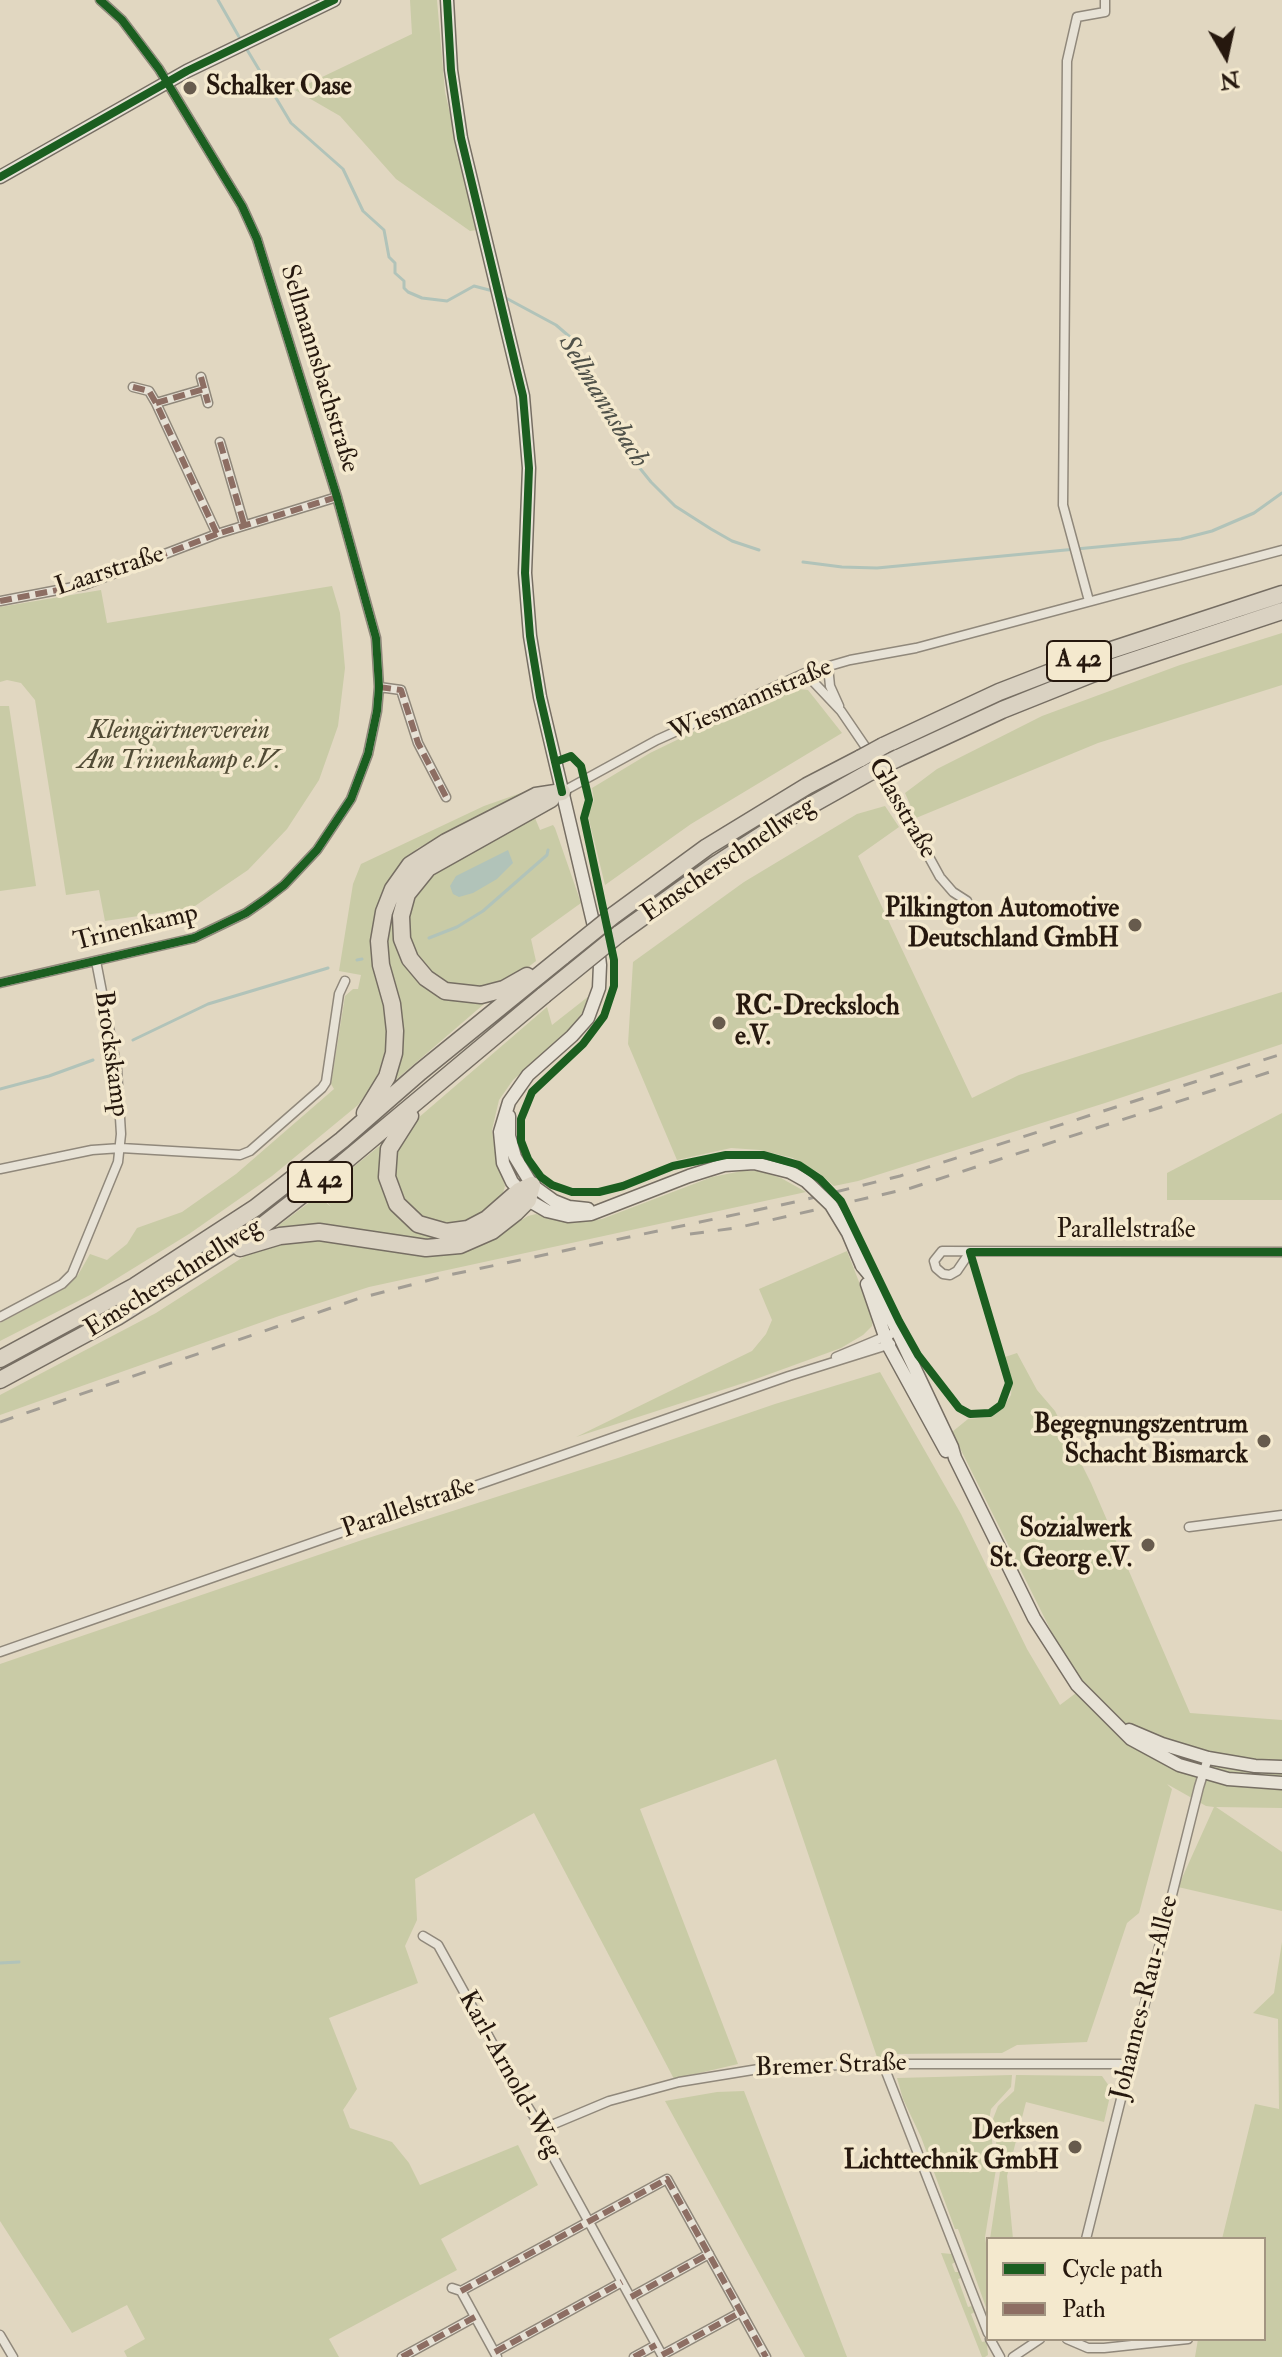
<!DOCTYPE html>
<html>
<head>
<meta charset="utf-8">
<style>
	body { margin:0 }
	#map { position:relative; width:1282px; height:2357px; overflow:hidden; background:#e1d7c1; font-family:"IM FELL Double Pica",serif }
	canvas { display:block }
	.legend { position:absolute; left:986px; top:2237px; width:280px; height:104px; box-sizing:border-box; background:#f4e9ce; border:2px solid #a29581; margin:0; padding:10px 14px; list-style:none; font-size:24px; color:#26180e }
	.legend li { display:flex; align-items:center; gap:16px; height:40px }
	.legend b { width:40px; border:2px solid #a29581 }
	.north { position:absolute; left:1186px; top:16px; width:80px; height:80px; -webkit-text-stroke:6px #f4e9ce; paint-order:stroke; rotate:171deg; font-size:22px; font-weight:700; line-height:32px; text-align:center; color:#26180e }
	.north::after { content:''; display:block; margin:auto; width:28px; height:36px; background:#26180e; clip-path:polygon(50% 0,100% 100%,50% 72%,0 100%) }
</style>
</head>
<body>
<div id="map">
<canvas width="1282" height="2357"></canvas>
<ul class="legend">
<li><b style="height:10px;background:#1b5e20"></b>Cycle path</li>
<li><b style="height:10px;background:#8d6e63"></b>Path</li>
</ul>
<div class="north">N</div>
</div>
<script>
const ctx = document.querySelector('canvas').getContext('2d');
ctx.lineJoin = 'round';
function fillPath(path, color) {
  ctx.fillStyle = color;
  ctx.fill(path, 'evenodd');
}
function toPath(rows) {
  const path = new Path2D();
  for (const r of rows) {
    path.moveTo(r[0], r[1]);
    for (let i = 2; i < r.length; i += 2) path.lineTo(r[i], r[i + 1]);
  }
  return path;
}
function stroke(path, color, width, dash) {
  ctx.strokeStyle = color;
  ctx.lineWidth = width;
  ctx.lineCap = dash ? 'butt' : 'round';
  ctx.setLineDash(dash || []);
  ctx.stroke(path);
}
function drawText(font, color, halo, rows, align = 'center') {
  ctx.font = font + ' "IM FELL Double Pica",serif';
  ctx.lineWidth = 7;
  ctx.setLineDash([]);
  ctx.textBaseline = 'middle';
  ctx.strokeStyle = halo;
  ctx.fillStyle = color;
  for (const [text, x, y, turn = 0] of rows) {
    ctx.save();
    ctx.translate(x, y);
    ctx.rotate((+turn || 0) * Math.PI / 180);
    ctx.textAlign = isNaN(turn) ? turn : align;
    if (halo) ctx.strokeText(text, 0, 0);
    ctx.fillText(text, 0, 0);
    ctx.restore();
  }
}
fillPath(toPath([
	[410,0,437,0,445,92,477,230,470,231,396,179,340,116,295,90,412,34],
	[332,586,340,613,345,668,338,726,319,780,287,829,248,870,192,908,105,921,99,890,66,895,35,700,21,683,7,680,0,682,0,607,101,590,107,623],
	[1282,633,1282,685,1098,743,916,818,905,793,937,769,1042,716,1180,665],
	[784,688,808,690,842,733,691,824,605,885,589,820,588,810,594,801,592,788,650,753],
	[0,706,9,706,36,886,0,891],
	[538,787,418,848,400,865,384,888,375,914,372,935,385,1008,388,1041,376,1080,358,1105,272,1176,189,1234,90,1295,0,1341,0,1323,60,1291,78,1275,90,1254,107,1260,127,1244,137,1228,182,1212,236,1174,334,1089,331,1084,345,996,353,989,358,989,361,975,339,971,353,884,361,864,484,806],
	[885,806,899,827,858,856,972,1098,1019,1075,1282,992,1282,1044,1105,1103,858,1181,834,1186,819,1173,793,1158,760,1150,731,1148,677,1160,628,1044,633,962,744,882,857,814],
	[535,818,540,830,553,825,555,828,581,903,531,939,536,961,513,979,487,989,441,982,416,957,408,938,409,907,420,883,447,862],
	[402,893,416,975,491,998,391,1084,385,942,390,909],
	[589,996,584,1010,569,1031,513,1080,499,1100,492,1130,496,1159,505,1186,501,1200,471,1222,442,1226,412,1213,393,1184,394,1151,410,1125,547,1007,552,1025],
	[1282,1113,1282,1200,1167,1200,1167,1173],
	[388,1139,383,1188,448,1237,441,1241,267,1234,314,1199,316,1202,321,1198,331,1207,322,1196,332,1189,330,1186],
	[742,1171,759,1171,781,1178,806,1192,369,1287,279,1316,0,1415,0,1395,156,1313,248,1254,272,1245,311,1239,340,1240,421,1255,453,1254,481,1245,528,1216,536,1214,571,1223,602,1219,712,1177],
	[847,1251,873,1318,872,1326,863,1335,841,1348,756,1379,576,1437,752,1351,766,1334,772,1320,759,1289],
	[1017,1353,1037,1390,1055,1411,1091,1483,1190,1713,1282,1720,1282,1808,1216,1807,1282,1852,1282,1911,1178,1887,1214,1807,1206,1806,1167,1784,1172,1789,1139,1913,1127,1923,1087,2042,1017,2045,1002,2053,895,2054,879,2063,776,1759,640,1809,738,2064,674,2079,534,1813,415,1879,417,1920,405,1946,418,1983,329,2018,357,2089,343,2110,350,2128,392,2142,409,2163,420,2185,518,2145,538,2185,441,2239,457,2270,329,2339,339,2357,127,2357,124,2351,145,2339,127,2305,72,2333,0,2221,0,1664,362,1540,618,1458,775,1404,880,1372,961,1514,1027,1649,1060,1705,1084,1687,1067,1663,952,1432,968,1419,992,1417,1002,1409,1011,1395,1012,1383,1005,1357],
	[1282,1942,1282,2357,1195,2357,1198,2339,1264,2339,1264,2239,1222,2239,1255,2104,1279,2109,1278,2019,1253,2013,1274,1993],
	[1012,2075,1011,2087,991,2109,989,2120,996,2169,985,2237,988,2256,988,2313,958,2229,955,2229,921,2137,903,2099,897,2078],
	[1016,2075,1102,2076,1109,2086,1110,2096,1104,2122,1026,2102,1007,2176,1013,2239,990,2239,1000,2172,993,2119,998,2106,1014,2091],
	[744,2091,771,2161,847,2357,805,2357,665,2101,717,2092],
	[941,2253,952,2254,955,2262,952,2264,955,2272,959,2272,961,2278,958,2279,968,2307,972,2306,975,2312,971,2314,982,2342,986,2341,987,2344,988,2355,985,2357,982,2357]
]), '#c9cba6');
fillPath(toPath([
	[508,850,513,863,497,879,473,893,459,897,453,894,450,886,456,876]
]), '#b1c3b9');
stroke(toPath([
	[218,0,242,42],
	[246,48,291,123,343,169,363,211,384,230,389,257,395,263,395,273,404,281,404,288,408,292,422,298,447,301,474,286,493,291],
	[504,297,556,325,570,337,626,451,651,482,675,506,711,529,732,541,759,550],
	[803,562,842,567,877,568,1181,539,1212,531,1254,513,1282,493],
	[429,938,457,927,483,911,547,855,548,850],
	[357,960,362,959],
	[133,1040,208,1004,328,968],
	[0,1089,49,1076,93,1060],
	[0,1963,19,1962]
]), '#b1c3b9', 3);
const street = toPath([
	[201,377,208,403],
	[133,387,149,391,156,403,217,534,337,497],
	[156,403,204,389],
	[220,442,244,524],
	[0,601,84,585,217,534],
	[1089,601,1063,505,1067,61,1077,17,1105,12,1105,0],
	[828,666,830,686,839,706],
	[805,673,841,711,871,755],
	[379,687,401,690,418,743,446,797],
	[879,766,940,877,953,892,967,901],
	[562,792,657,740,805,673,850,660,916,648,1282,550],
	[0,983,194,938,246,913,266,899,284,885,317,850,351,799,368,754,377,711,379,687,376,638,337,497,257,239,242,206,159,69,122,20,100,0],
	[0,1169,92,1150,121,1148,240,1155,250,1151,322,1088,326,1082,339,994,345,981],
	[970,1252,957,1271,950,1275,943,1274,936,1268,934,1261,942,1251,1282,1252],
	[0,1317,62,1284,72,1274,118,1162,121,1134,117,1069,96,961],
	[836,1357,896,1332],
	[1189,1527,1282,1515],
	[0,1652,789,1376,891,1344],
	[423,1936,438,1945,526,2104,542,2129,550,2151,663,2357],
	[883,2064,988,2333],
	[542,2129,609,2101,679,2082,771,2067,883,2064,1130,2064],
	[1086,2239,1199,1787,1208,1758],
	[452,2288,461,2291,667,2179,766,2357],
	[461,2291,497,2357],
	[631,2297,709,2254],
	[0,2335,13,2357],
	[990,2339,1000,2357],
	[1067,2339,1088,2348,1104,2348,1188,2339],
	[495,2352,622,2282],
	[662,2355,741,2312],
	[402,2357,475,2317],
	[634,2357,656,2345],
	[1013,2357,1040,2339]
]);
const secondary = toPath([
	[447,0,451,70,461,138,523,396,529,468,525,573,530,636,540,697,597,939,600,965,599,988,588,1018,572,1036,528,1075,509,1102,500,1132,503,1163,512,1182,528,1200,547,1211,568,1216,591,1214,689,1176,724,1165,754,1163,790,1172],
	[0,177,187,71,334,0],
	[509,1116,509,1136,515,1157,532,1185,554,1201,569,1207,588,1209],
	[862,1266,872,1278,952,1447,955,1458,1034,1618,1077,1685,1131,1739,1179,1765,1228,1779,1282,1783],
	[867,1284,888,1345,946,1451],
	[1129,1730,1162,1744,1208,1758,1255,1766,1282,1767]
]);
const highway = toPath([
	[883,746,999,692,1087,658,1282,594],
	[898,758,1002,710,1092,674,1282,611],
	[614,915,707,847,807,786,861,758],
	[619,934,715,865,788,818,870,772],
	[527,976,504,989,481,995,445,991,426,978,410,959,402,939,401,916,407,894,428,868,551,799],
	[365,1113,387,1077,394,1053,395,1031,392,1004,381,965,379,941,384,912,393,889,410,865,446,842,536,796,562,792],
	[410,1116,389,1149,387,1177,397,1204,418,1224,446,1232,468,1229,487,1219,519,1191,532,1185],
	[240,1248,280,1236,319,1232,426,1248,460,1245,492,1231,515,1213,528,1200,532,1185],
	[0,1359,135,1286,255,1208,342,1140,420,1072,563,956],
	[0,1380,117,1317,262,1226,343,1163,544,995]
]);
stroke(street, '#90887b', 11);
stroke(secondary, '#766e63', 15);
stroke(highway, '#766e63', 19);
stroke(street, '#e7e2d6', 8);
stroke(secondary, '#e7e2d6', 12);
stroke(highway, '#dad2c2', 16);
stroke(toPath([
	[690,1234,736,1228,911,1188,1282,1068],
	[0,1422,360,1298,449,1275,795,1202,900,1176,1282,1054]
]), '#a29d94', 3, [14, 14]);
const secondaryBridge = toPath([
	[790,1172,806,1181,831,1205,848,1233,862,1266]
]);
const highwayBridge = toPath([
	[861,758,883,746],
	[870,772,898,758],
	[563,956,614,915],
	[544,995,619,934]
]);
stroke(secondaryBridge, '#766e63', 15, []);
stroke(highwayBridge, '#766e63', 19, []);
stroke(secondaryBridge, '#e7e2d6', 12);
stroke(highwayBridge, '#dad2c2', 16);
stroke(toPath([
	[201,377,208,403],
	[133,387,149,391,156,403,217,534,337,497],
	[156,403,204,389],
	[220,442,244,524],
	[0,601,84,585,217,534],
	[379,687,401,690,418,743,446,797],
	[461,2291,667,2179,766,2357],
	[631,2297,709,2254],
	[495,2352,622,2282],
	[662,2355,741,2312],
	[402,2357,475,2317],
	[634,2357,656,2345]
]), '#8d6e63', 6, [12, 6]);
stroke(toPath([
	[447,0,451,70,461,138,523,396,529,468,525,573,530,636,540,697,562,792],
	[0,177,187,71,334,0],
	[555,762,571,756,581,766,589,800,584,818,614,960,614,986,604,1016,583,1044,532,1092,521,1119,521,1141,528,1159,541,1177,552,1185,572,1192,599,1192,623,1186,673,1166,726,1155,764,1155,799,1165,820,1179,841,1201,899,1321,918,1355,959,1408,970,1414,990,1413,1001,1405,1009,1383,970,1252,1282,1252],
	[0,983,194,938,246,913,266,899,284,885,317,850,351,799,368,754,377,711,379,687,376,638,337,497,257,239,242,206,159,69,122,20,100,0]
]), '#1b5e20', 8);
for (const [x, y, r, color] of [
	[190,88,8,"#675b4d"],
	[1135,925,8,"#675b4d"],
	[719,1023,8,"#675b4d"],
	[1264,1441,8,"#675b4d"],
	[1148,1545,8,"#675b4d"],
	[1075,2147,8,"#675b4d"]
]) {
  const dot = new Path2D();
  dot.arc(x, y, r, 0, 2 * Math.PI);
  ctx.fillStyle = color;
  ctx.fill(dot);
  stroke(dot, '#f4e9ce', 3);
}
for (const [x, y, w] of [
	[1079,661,64],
	[320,1182,64]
]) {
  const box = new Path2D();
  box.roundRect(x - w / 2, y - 20, w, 40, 6);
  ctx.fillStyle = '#f4e9ce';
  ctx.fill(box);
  stroke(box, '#26180e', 2);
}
drawText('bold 24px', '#26180e', null, [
	["A 42",1079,661],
	["A 42",320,1182]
]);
drawText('bold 26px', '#26180e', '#f4e9ce', [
	["Schalker Oase",206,88,"left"],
	["Pilkington Automotive",1119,910],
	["Deutschland GmbH",1119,940],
	["RC-Drecksloch",735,1008,"left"],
	["e.V.",735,1038,"left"],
	["Begegnungszentrum",1248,1426],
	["Schacht Bismarck",1248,1456],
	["Sozialwerk",1132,1530],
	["St. Georg e.V.",1132,1560],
	["Derksen",1059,2132],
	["Lichttechnik GmbH",1059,2162]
], 'right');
drawText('26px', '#26180e', '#f4e9ce', [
	["Sellmannsbachstraße",318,369,73],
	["Laarstraße",110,572,-18],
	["Wiesmannstraße",751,701,-23],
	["Glasstraße",901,809,60],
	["Emscherschnellweg",729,861,-34],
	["Trinenkamp",136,929,-14],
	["Brockskamp",110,1054,82],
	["Parallelstraße",1126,1231],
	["Emscherschnellweg",174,1279,-32],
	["Parallelstraße",409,1509,-19],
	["Johannes-Rau-Allee",1146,1998,-76],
	["Bremer Straße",831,2067,-2],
	["Karl-Arnold-Weg",509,2075,61]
]);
drawText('italic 26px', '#514b35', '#f4e9ce', [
	["Kleingärtnerverein",179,732],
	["Am Trinenkamp e.V.",179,762]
]);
drawText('italic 28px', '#4f5149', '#f4e9ce', [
	["Sellmannsbach",602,402,59]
]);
</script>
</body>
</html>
